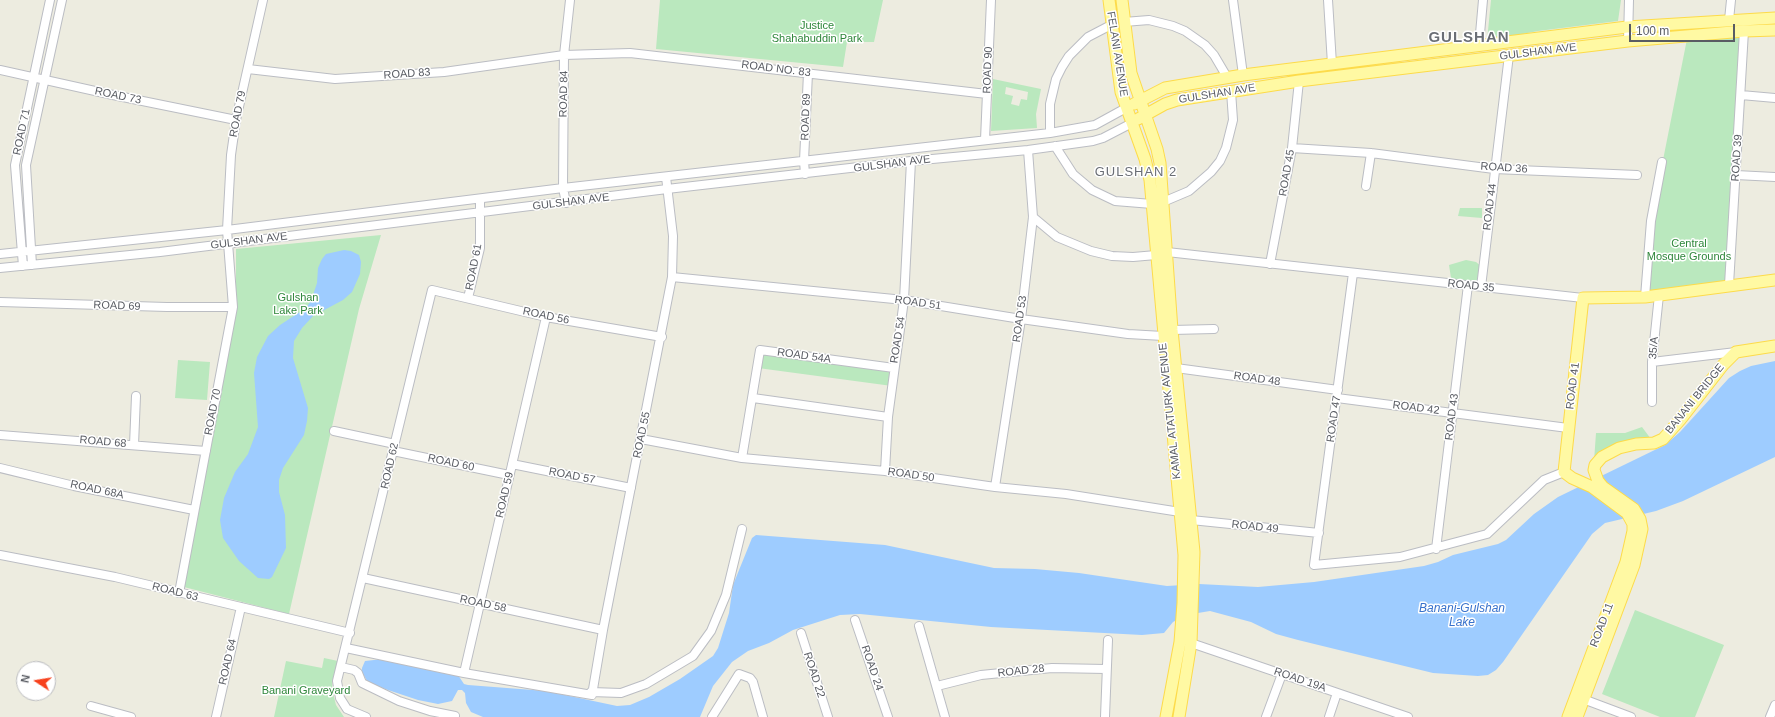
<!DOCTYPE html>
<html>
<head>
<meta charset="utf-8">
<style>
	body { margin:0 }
	#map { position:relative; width:1775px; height:717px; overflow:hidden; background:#edece0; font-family:Helvetica,sans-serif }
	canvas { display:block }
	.north { position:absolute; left:16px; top:661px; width:40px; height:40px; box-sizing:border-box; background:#fff; border:1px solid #bdbec1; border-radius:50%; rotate:282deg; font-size:11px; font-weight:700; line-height:16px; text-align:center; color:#595c63 }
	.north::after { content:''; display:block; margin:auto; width:14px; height:18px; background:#f7411c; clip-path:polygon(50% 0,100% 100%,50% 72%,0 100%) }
	.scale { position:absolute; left:1629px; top:24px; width:106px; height:18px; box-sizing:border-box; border:2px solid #595c63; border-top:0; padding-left:5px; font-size:12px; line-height:14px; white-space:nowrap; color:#595c63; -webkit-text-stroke:3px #fff; paint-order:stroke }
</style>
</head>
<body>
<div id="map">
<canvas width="1775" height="717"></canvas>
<div class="north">N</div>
<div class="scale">100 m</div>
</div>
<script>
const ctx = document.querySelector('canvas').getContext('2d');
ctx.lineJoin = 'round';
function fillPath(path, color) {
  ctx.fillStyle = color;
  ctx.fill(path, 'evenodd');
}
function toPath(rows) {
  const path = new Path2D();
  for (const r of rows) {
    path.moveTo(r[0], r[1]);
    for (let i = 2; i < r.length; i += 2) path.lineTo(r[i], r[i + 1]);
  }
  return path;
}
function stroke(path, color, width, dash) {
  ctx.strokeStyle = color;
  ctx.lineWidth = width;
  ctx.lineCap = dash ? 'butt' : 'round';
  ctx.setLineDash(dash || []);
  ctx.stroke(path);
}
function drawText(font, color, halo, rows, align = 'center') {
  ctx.font = font + ' Helvetica,sans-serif';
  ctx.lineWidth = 3;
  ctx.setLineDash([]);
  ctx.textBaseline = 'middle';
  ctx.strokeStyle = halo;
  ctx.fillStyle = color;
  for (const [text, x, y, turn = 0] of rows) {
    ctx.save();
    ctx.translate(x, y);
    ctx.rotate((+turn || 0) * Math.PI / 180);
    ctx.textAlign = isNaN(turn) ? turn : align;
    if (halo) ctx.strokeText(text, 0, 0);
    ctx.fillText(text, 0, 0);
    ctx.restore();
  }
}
fillPath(toPath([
	[660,0,883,0,874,42,847,42,843,67,656,49],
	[1491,0,1621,0,1618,21,1538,31,1487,41],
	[1742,35,1727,284,1646,299,1648,264,1663,160,1687,39],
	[993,79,1041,89,1036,114,1037,128,991,131],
	[1006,87,1028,92,1027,100,1021,99,1019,106,1011,104,1013,96,1005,94],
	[1460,208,1482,208,1482,218,1458,216],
	[381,235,359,309,289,614,184,587,236,307,236,249],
	[1466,260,1476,262,1482,267,1480,280,1465,281,1451,278,1449,265],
	[760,350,894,368,892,386,758,368],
	[178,360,210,362,207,400,175,398],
	[1642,427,1651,439,1594,461,1596,433,1625,433],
	[1635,610,1724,645,1695,717,1660,717,1602,694],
	[324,658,338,661,332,682,333,693,336,705,344,717,274,717,286,661,322,668]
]), '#bae8be');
fillPath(toPath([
	[344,250,351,251,359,255,361,262,360,274,352,292,343,300,313,316,302,328,294,341,293,358,308,408,307,421,304,435,283,468,279,480,279,492,285,515,286,548,272,577,269,579,258,578,239,561,223,538,220,520,224,498,235,472,248,454,258,427,254,373,257,357,268,336,280,325,306,308,311,301,317,283,318,268,322,259,326,254],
	[1775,361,1775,457,1683,501,1656,511,1605,523,1592,534,1503,662,1496,670,1488,675,1478,676,1433,673,1298,640,1276,634,1251,622,1210,611,1186,615,1173,622,1164,633,1142,635,991,627,860,614,840,615,793,630,769,643,748,651,732,662,713,686,700,717,483,717,471,712,466,703,465,693,462,690,458,690,452,701,438,704,418,700,385,689,367,681,362,672,362,668,365,661,383,659,458,675,464,684,468,685,546,691,617,706,630,705,649,697,680,679,713,656,718,648,729,613,733,585,752,538,756,535,885,545,994,568,1035,569,1079,573,1167,586,1199,584,1258,587,1314,582,1424,566,1438,562,1453,555,1498,544,1506,540,1534,514,1558,497,1665,445,1680,432,1729,378,1740,371,1751,366]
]), '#9eccff');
const minor = toPath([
	[1233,0,1243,75],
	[1328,0,1332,64],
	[1729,20,1731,0],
	[1124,22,1149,20,1173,26,1185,31,1205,45,1214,55,1227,77],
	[1628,41,1629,0],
	[1479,45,1483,0],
	[248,69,335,79,444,72,564,55,630,53,987,94],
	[0,70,113,95,236,120],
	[1741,95,1775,98],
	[1050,133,1050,104,1056,79,1062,67,1069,56,1088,37,1111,25],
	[985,140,991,0],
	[1055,146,1073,174,1092,190,1115,201,1152,204],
	[1292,148,1371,153,1494,169,1637,175],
	[805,174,804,161,808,73],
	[1736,175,1775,177],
	[1366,186,1371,153],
	[1163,202,1189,191,1211,172,1220,161,1226,148,1233,120,1231,91],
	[566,203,563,188,564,55,570,0],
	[1033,217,1057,237,1091,251,1112,256,1133,257,1156,255],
	[1167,252,1583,298],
	[0,254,227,230,563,188,1050,133,1095,125,1126,108],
	[1270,264,1292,148,1299,81],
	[32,265,26,165,62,0],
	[23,266,15,165,50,0],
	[0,268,160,252,667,189,911,161,1028,150,1093,141,1103,138,1132,123],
	[1353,273,1314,565,1400,557,1487,534,1544,480,1564,472],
	[672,277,904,300,1021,319,1128,334,1163,336],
	[1729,285,1744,31],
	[1481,287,1509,55],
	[1645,297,1651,221,1662,162],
	[468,298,480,248,480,199],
	[0,302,167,307,233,307],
	[1172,330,1214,329],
	[1652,362,1736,352],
	[1176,368,1338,390],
	[753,398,888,417],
	[1337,398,1568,428],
	[1652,402,1652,362,1659,295],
	[334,431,395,444],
	[0,435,206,451],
	[641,439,742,458,885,471,995,487,1066,494,1180,512],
	[134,445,136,396],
	[393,451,509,475],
	[742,458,760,350,894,368],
	[512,464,631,488],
	[0,468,74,486,194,510],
	[885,471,888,417,904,300,911,161],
	[995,487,1021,319,1033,217,1028,150],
	[1191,520,1319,533],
	[1436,549,1468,285],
	[0,555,115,577,350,633],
	[363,578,603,630],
	[179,593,233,307,227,230,231,155,236,120,263,0],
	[855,620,888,717],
	[919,626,945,717],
	[801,633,828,717],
	[1191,643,1408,717],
	[346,648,464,673,592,695,603,630,672,277,673,236,666,177],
	[341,667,354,670,358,673,362,683,399,701,430,711,455,716],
	[464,673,546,317],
	[937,686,981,675,1052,668,1106,669],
	[591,692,621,693,646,684,693,656,711,631,726,595,742,529],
	[1583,699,1631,717],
	[91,706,131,717],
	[216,717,241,607],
	[366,717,347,709,340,698,337,681,432,290,546,317,662,337],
	[712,717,739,674,750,678,753,682,763,717],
	[1105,717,1108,640],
	[1266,717,1282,674],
	[1329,717,1337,693],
	[1770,717,1775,705]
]);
const major = toPath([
	[1109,0,1121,92,1145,159,1150,180,1184,555,1183,603,1180,642,1166,717],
	[1122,0,1131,73,1157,149,1160,163,1172,330,1194,552,1191,643,1179,717],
	[1134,104,1165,88,1243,75,1627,27,1775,18],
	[1138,119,1165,104,1177,100,1299,81,1628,41,1744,31,1775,30],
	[1568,717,1626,562,1633,531,1633,524,1627,513,1592,487,1572,478,1564,472,1583,298,1645,297,1775,280],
	[1577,717,1634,565,1642,529,1640,519,1634,509,1603,487,1598,481,1594,470,1595,465,1602,457,1619,448,1636,444,1654,443,1663,439,1680,420,1723,365,1736,352,1775,346]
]);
stroke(minor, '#bbbdc3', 10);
stroke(major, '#fddb4a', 13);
stroke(minor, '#fff', 8);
stroke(major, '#fff9a3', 11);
drawText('11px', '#2e863a', '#fff', [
	["Justice",817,26],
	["Shahabuddin Park",817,39],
	["Central",1689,244],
	["Mosque Grounds",1689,257],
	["Gulshan",298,298],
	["Lake Park",298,311],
	["Banani Graveyard",306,691]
]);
drawText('11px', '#595c63', '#fff', [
	["GULSHAN AVE",1538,52,-7],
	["FELANI AVENUE",1117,54,81],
	["ROAD NO. 83",776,69,7],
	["ROAD 90",988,70,-88],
	["ROAD 83",407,74,-4],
	["ROAD 84",564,94,-89],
	["GULSHAN AVE",1217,94,-9],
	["ROAD 73",118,96,12],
	["ROAD 79",238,114,-79],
	["ROAD 89",806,117,-88],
	["ROAD 71",22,132,-78],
	["ROAD 39",1737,158,-86],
	["GULSHAN AVE",892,164,-7],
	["ROAD 36",1504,168,4],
	["ROAD 45",1287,173,-80],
	["GULSHAN AVE",571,202,-7],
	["ROAD 44",1490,207,-83],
	["GULSHAN AVE",249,241,-7],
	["ROAD 61",474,267,-79],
	["ROAD 35",1471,286,6],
	["ROAD 51",918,303,8],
	["ROAD 69",117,306,2],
	["ROAD 56",546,316,12],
	["ROAD 53",1020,319,-82],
	["ROAD 54",898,340,-81],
	["35/A",1654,348,-85],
	["ROAD 54A",804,356,8],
	["ROAD 48",1257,379,8],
	["ROAD 41",1573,386,-83],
	["BANANI BRIDGE",1695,399,-51],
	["ROAD 42",1416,408,7],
	["KAMAL ATATURK AVENUE",1170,411,-96],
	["ROAD 70",213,412,-79],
	["ROAD 43",1452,417,-83],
	["ROAD 47",1334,419,-82],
	["ROAD 55",642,435,-78],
	["ROAD 68",103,442,5],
	["ROAD 60",451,463,12],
	["ROAD 62",390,466,-77],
	["ROAD 50",911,475,8],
	["ROAD 57",572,476,11],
	["ROAD 68A",97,490,12],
	["ROAD 59",505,495,-77],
	["ROAD 49",1255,527,6],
	["ROAD 63",175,592,14],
	["ROAD 58",483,604,12],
	["ROAD 11",1602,625,-69],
	["ROAD 64",228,662,-77],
	["ROAD 24",872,668,71],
	["ROAD 28",1021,671,-6],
	["ROAD 22",814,675,72],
	["ROAD 19A",1300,680,19]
]);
drawText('italic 12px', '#3872cc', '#fff', [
	["Banani-Gulshan",1462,609],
	["Lake",1462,623]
]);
ctx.letterSpacing = '1px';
drawText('13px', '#6a6e75', '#fff', [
	["GULSHAN 2",1136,172]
]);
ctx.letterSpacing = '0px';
ctx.letterSpacing = '1px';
drawText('bold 15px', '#6a6e75', '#fff', [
	["GULSHAN",1469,38]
]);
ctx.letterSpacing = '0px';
</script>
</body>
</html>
